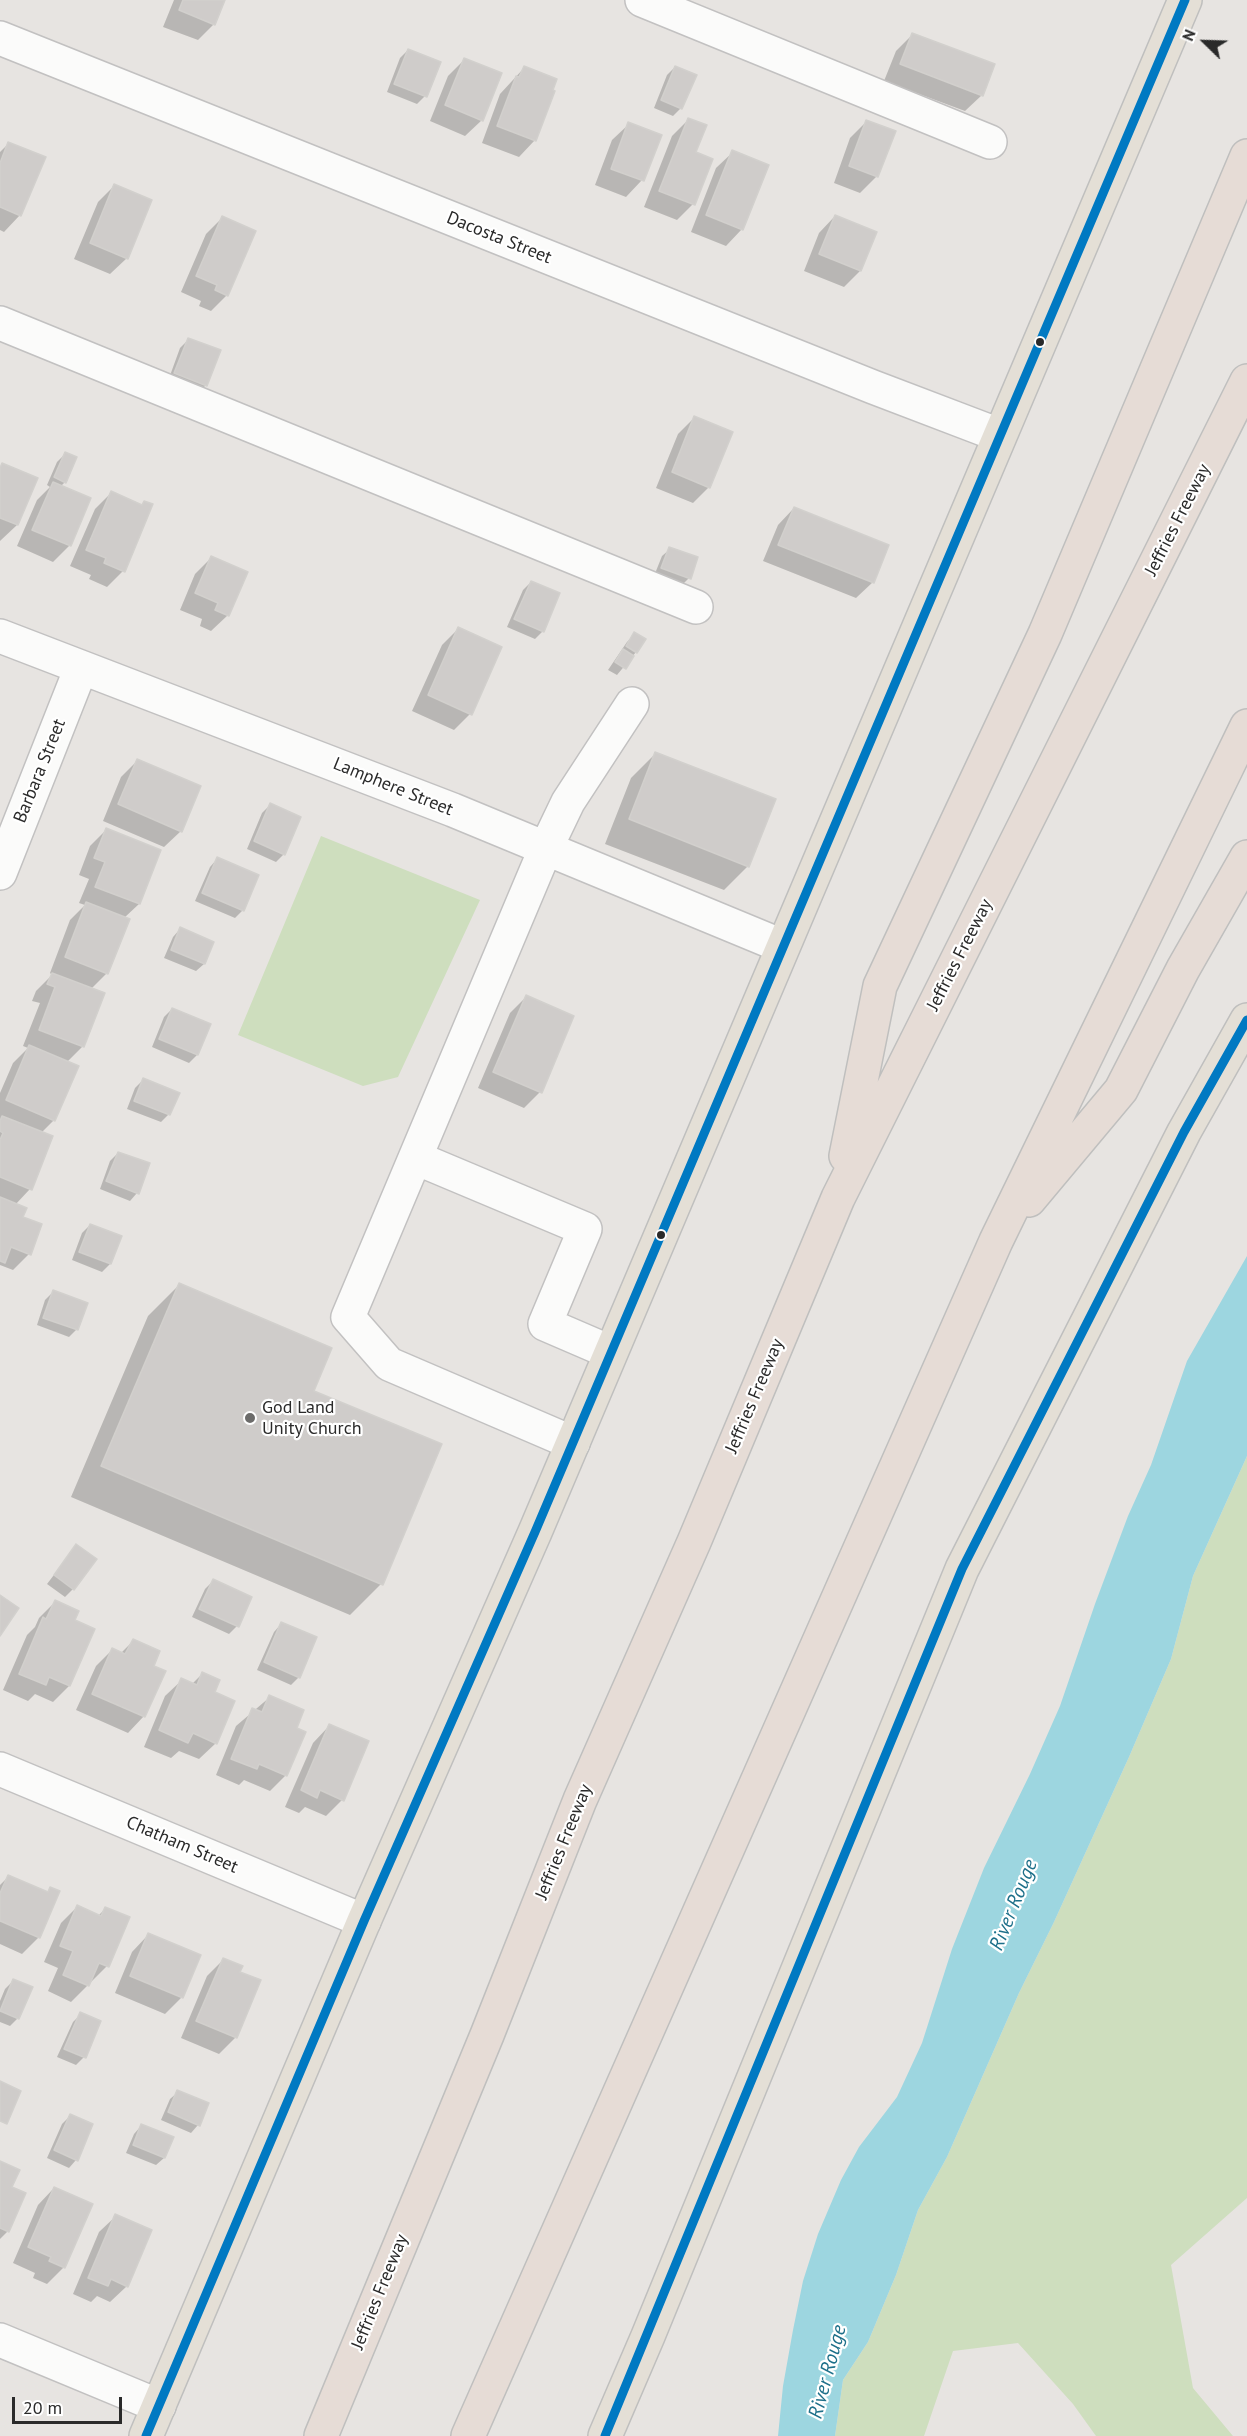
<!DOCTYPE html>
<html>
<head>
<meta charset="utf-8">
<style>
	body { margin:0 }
	#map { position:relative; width:1247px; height:2436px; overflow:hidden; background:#e7e4e1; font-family:"PT Sans",sans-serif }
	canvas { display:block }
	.north { position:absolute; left:1175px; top:12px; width:60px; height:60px; -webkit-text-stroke:4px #fff; paint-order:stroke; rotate:293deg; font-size:16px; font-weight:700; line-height:24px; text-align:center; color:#2a2a2a }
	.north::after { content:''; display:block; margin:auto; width:21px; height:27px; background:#2a2a2a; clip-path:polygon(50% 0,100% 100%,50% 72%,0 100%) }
	.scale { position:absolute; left:12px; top:2397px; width:110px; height:27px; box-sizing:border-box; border:3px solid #2a2a2a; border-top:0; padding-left:8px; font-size:18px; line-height:21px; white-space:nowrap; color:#2a2a2a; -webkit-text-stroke:4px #fff; paint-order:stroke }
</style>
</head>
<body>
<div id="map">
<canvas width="1247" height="2436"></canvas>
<div class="north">N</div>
<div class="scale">20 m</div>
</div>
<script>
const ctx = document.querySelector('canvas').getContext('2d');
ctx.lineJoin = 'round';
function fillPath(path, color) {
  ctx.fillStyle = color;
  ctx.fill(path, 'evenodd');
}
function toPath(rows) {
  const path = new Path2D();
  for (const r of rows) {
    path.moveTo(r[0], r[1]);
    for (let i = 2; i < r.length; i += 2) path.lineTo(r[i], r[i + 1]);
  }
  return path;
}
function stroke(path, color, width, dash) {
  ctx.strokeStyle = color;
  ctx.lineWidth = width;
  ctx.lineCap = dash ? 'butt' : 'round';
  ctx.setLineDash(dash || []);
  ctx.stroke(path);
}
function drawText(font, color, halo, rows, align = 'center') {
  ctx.font = font + ' "PT Sans",sans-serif';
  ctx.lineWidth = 4.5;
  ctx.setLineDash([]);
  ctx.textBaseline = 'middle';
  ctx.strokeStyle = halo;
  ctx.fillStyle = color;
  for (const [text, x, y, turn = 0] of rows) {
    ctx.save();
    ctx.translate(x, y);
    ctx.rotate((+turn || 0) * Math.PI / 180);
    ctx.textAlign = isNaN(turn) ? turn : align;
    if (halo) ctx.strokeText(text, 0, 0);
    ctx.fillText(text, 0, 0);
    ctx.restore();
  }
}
fillPath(toPath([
	[321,836,480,900,398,1077,363,1086,238,1035],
	[1247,1456,1247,2198,1171,2265,1193,2388,1233,2436,1096,2436,1073,2404,1018,2343,953,2351,924,2436,835,2436,843,2380,868,2342,896,2275,918,2210,947,2157,1019,1993,1054,1922,1129,1757,1171,1659,1193,1576]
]), '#cedebe');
fillPath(toPath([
	[1247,1256,1247,1456,1193,1576,1171,1659,1129,1757,1054,1922,1019,1993,947,2157,918,2210,896,2275,868,2342,843,2380,835,2436,778,2436,783,2386,793,2330,803,2281,818,2234,841,2180,859,2147,897,2097,922,2043,952,1949,984,1868,1030,1774,1060,1706,1095,1604,1128,1516,1151,1465,1187,1361]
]), '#9dd6e0');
fillPath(toPath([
	[174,0,223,0,214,24,198,40,163,27],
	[912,35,982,95,965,111,884,81,896,51],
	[408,50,425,96,417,104,387,92,400,58],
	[465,59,482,120,465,136,430,121,448,76],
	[675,67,681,108,673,116,654,108,667,75],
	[524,68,535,140,519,157,482,143,500,94],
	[689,119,694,153,693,204,677,220,644,207,672,136],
	[867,121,877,176,860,193,834,183,850,138],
	[629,124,642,180,626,197,595,185,612,140],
	[9,143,20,215,4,232,0,230,0,152],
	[733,152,742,229,726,246,691,232,716,168],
	[115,185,127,258,110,274,74,259,98,202],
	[835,216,860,271,844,287,804,271,819,233],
	[222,218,227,295,211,311,199,306,201,301,181,292,206,234],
	[188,340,206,385,198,393,168,381,180,348],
	[694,418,709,487,693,503,656,488,678,434],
	[65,454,65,482,60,487,70,545,53,562,17,546,37,500,50,487,47,485,57,462],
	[3,465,36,479,17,525,0,541,0,467],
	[111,493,141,506,145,502,123,571,107,587,89,579,91,575,70,566,95,509],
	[794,508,873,582,856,598,763,561,778,525],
	[670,549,689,578,681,586,654,576,662,556],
	[211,558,228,615,211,631,200,626,202,619,180,610,195,574],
	[531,582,543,631,535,639,507,627,523,590],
	[459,628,470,714,454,730,412,711,442,645],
	[635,634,636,652,617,675,608,670,627,642],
	[656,753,748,866,724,890,605,844,631,778],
	[137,761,181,831,164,847,103,821,121,777],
	[270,805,284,854,276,862,247,849,262,813],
	[106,830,159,850,139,904,124,918,107,973,91,989,103,994,82,1047,67,1062,54,1120,41,1133,30,1189,15,1205,29,1254,13,1270,0,1265,0,1093,13,1063,28,1048,23,1046,40,1003,32,1001,36,991,52,975,50,973,70,920,85,905,79,903,89,879,79,875,90,846],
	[217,859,243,910,235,918,195,901,210,867],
	[180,929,204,964,196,971,164,958,173,937],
	[526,997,540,1092,524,1108,478,1088,510,1013],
	[172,1009,209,1025,197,1055,189,1063,152,1047,164,1017],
	[143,1080,169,1114,161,1122,127,1109,135,1088],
	[118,1153,137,1193,130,1201,100,1189,110,1161],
	[90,1225,110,1264,102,1272,72,1260,82,1233],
	[179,1285,312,1391,381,1584,350,1615,71,1497,148,1316],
	[53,1292,77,1329,69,1337,37,1325,45,1300],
	[76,1546,73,1589,65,1597,47,1584],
	[213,1581,237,1626,229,1634,192,1617,205,1589],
	[55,1602,73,1621,69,1686,53,1702,35,1694,28,1701,3,1690,27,1635,35,1627,39,1618],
	[281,1624,299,1677,291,1685,257,1670,274,1632],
	[133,1641,152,1666,144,1716,128,1733,76,1710,96,1666,112,1650,120,1654],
	[202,1674,213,1693,216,1743,199,1759,179,1751,171,1758,144,1747,165,1696,182,1680,192,1684],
	[270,1697,286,1775,270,1791,244,1780,239,1785,216,1775,236,1726],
	[329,1726,342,1800,326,1816,305,1807,299,1813,285,1807,313,1743],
	[9,1876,46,1893,50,1889,58,1892,39,1937,22,1954,0,1944,0,1885],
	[77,1907,98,1916,106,1908,107,1966,71,2002,48,1991,58,1968,44,1962,61,1923],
	[148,1935,199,1956,181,1998,165,2014,115,1993,132,1952],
	[223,1960,238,1972,259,1981,235,2038,219,2054,181,2038,207,1976],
	[13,1981,18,2018,10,2026,0,2022,0,2001,5,1989],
	[81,2014,99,2022,84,2057,76,2065,57,2057,73,2022],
	[178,2092,198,2125,191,2133,161,2120,170,2099],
	[70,2116,76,2160,69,2168,47,2158,62,2124],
	[141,2126,164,2158,156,2165,126,2153,134,2134],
	[0,2163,10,2188,8,2231,0,2239],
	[54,2188,91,2204,64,2267,47,2284,33,2278,35,2273,13,2263,38,2205],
	[116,2216,127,2286,110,2302,97,2296,91,2302,73,2294,99,2232]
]), '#0003');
const building = toPath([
	[183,0,225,0,215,25,179,10,183,0],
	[912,33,995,64,983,96,900,64,912,33],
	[408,49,441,62,427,97,394,84,408,49],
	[464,58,502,73,483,121,445,105,464,58],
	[524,66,557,79,553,90,555,91,536,141,497,126,516,76,519,77,524,66],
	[675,66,697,75,682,109,661,100,675,66],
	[688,118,707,125,696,152,713,159,695,205,659,191,688,118],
	[866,120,896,131,878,177,849,166,866,120],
	[628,122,662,135,644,181,611,169,628,122],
	[8,142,46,157,21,216,0,207,0,163,8,142],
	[732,150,769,165,743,230,706,215,732,150],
	[114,184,152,200,128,259,90,243,114,184],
	[835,215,877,232,861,271,819,254,835,215],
	[222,216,256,231,228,296,215,290,217,285,196,276,222,216],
	[188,338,221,350,207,386,174,373,188,338],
	[694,416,733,432,710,488,672,472,694,416],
	[65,452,77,457,66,483,54,477,65,452],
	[2,463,38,478,18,525,0,518,0,468,2,463],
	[53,482,91,498,71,546,32,530,53,482],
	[111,491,142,505,144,501,153,504,125,572,104,563,106,558,86,550,111,491],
	[794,507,889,545,874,583,778,545,794,507],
	[669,547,698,557,691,579,661,568,669,547],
	[211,556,248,572,229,616,215,610,218,603,195,593,211,556],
	[531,581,560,593,544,632,514,619,531,581],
	[458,627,502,647,472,715,428,695,458,627],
	[634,632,646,639,637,653,626,646,634,632],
	[623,649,634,656,626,669,615,662,623,649],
	[655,752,776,799,749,867,629,819,655,752],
	[137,759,201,786,182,832,118,804,137,759],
	[270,803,301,817,285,855,254,841,270,803],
	[106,828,161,850,140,904,95,887,105,862,94,858,106,828],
	[217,857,259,875,244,911,202,893,217,857],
	[86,902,130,919,108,974,65,957,86,902],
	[180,927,214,942,205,964,171,950,180,927],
	[52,973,105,993,84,1047,39,1030,55,987,47,984,52,973],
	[526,995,574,1016,542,1093,493,1072,526,995],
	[172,1008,211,1024,198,1055,159,1039,172,1008],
	[29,1045,79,1066,55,1121,6,1100,29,1045],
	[143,1078,180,1093,170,1115,134,1101,143,1078],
	[2,1116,53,1136,32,1190,0,1177,0,1140,3,1133,0,1131,0,1121,2,1116],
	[118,1152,150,1163,139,1194,106,1181,118,1152],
	[0,1197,27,1208,23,1217,42,1224,31,1255,11,1247,5,1263,0,1261,0,1197],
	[90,1224,122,1236,111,1264,79,1252,90,1224],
	[179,1283,332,1348,314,1391,442,1444,383,1585,101,1466,179,1283],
	[53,1290,88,1303,78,1330,43,1318,53,1290],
	[76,1544,97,1559,74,1590,54,1575,76,1544],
	[213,1579,252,1597,239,1627,199,1609,213,1579],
	[0,1595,19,1608,0,1636,0,1595],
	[55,1600,79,1611,75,1620,95,1629,70,1686,49,1677,46,1685,19,1674,43,1617,46,1619,55,1600],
	[281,1622,317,1637,300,1678,264,1662,281,1622],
	[133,1639,160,1651,154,1666,166,1671,145,1717,92,1694,112,1648,125,1654,133,1639],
	[202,1672,220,1680,215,1692,235,1701,217,1744,193,1733,188,1743,159,1730,181,1678,197,1685,202,1672],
	[269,1695,304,1710,297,1728,306,1732,287,1776,259,1764,257,1769,231,1759,252,1708,262,1712,269,1695],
	[329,1724,369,1741,344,1801,320,1790,317,1798,301,1790,329,1724],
	[8,1875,48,1892,50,1887,60,1891,40,1938,0,1921,0,1893,8,1875],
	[77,1905,101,1916,105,1907,130,1917,109,1967,99,1963,89,1986,63,1975,73,1951,60,1946,77,1905],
	[148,1933,201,1955,183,1998,130,1976,148,1933],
	[223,1958,243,1966,240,1972,261,1980,237,2038,196,2021,223,1958],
	[13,1979,33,1987,19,2019,0,2011,13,1979],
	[80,2012,101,2021,86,2058,64,2049,80,2012],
	[0,2081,21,2091,7,2124,0,2121,0,2081],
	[177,2090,209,2103,200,2126,168,2112,177,2090],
	[70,2114,93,2124,78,2161,54,2150,70,2114],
	[141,2124,174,2137,165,2158,133,2145,141,2124],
	[0,2161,20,2170,12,2187,26,2193,9,2232,0,2228,0,2161],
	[54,2187,93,2204,65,2268,49,2261,51,2257,28,2247,54,2187],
	[115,2214,152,2230,128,2287,111,2279,108,2286,88,2278,115,2214]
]);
fillPath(building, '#cfccca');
stroke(building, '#d2d0cd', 1.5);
const minor = toPath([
	[642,0,990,142],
	[0,38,873,387,999,435],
	[0,323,696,607],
	[0,636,453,810,782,946],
	[0,873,81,668],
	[416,1158,585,1229,545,1324,610,1352],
	[573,1443,389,1364,348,1317,545,850,568,802,632,704],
	[0,1769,364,1921],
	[0,2340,159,2406]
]);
const major = toPath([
	[146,2436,364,1921,535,1532,1185,0],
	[605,2436,648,2336,962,1569,1184,1132,1247,1020]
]);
const highway = toPath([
	[846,1156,880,986,1045,634,1247,156],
	[1029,1200,1121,1090,1183,969,1247,857],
	[321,2436,487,2035,580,1800,694,1542,838,1198,1247,381],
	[468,2436,996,1241,1247,726]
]);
stroke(minor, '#c2c1c1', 36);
stroke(major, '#bfbfbe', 36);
stroke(highway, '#bfbfbe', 36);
stroke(minor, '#fbfbfa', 33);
stroke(major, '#e4dfd6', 33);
stroke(highway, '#e6dcd6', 33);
stroke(toPath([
	[146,2436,364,1921,535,1532,1185,0],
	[605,2436,962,1569,1184,1132,1247,1020]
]), '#0079c2', 9);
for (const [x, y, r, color] of [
	[1040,342,5,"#2a2a2a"],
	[661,1235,5,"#2a2a2a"],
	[250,1418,6,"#6c6b6a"]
]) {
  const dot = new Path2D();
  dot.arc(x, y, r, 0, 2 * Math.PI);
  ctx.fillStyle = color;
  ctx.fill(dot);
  stroke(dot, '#fff', 2);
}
drawText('18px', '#2a2a2a', '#fff', [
	["Dacosta Street",499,238,22],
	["Jeffries Freeway",1178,520,-63],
	["Barbara Street",40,771,-68],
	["Lamphere Street",393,787,22],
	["Jeffries Freeway",960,955,-63],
	["Jeffries Freeway",755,1396,-67],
	["Jeffries Freeway",564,1842,-68],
	["Chatham Street",182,1845,23],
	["Jeffries Freeway",380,2292,-68]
]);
drawText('18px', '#2a2a2a', '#fff', [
	["God Land",262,1408],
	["Unity Church",262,1429]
], 'left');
drawText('italic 20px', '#1e708a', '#fff', [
	["River Rouge",1014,1905,-68],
	["River Rouge",828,2372,-75]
]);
</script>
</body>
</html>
